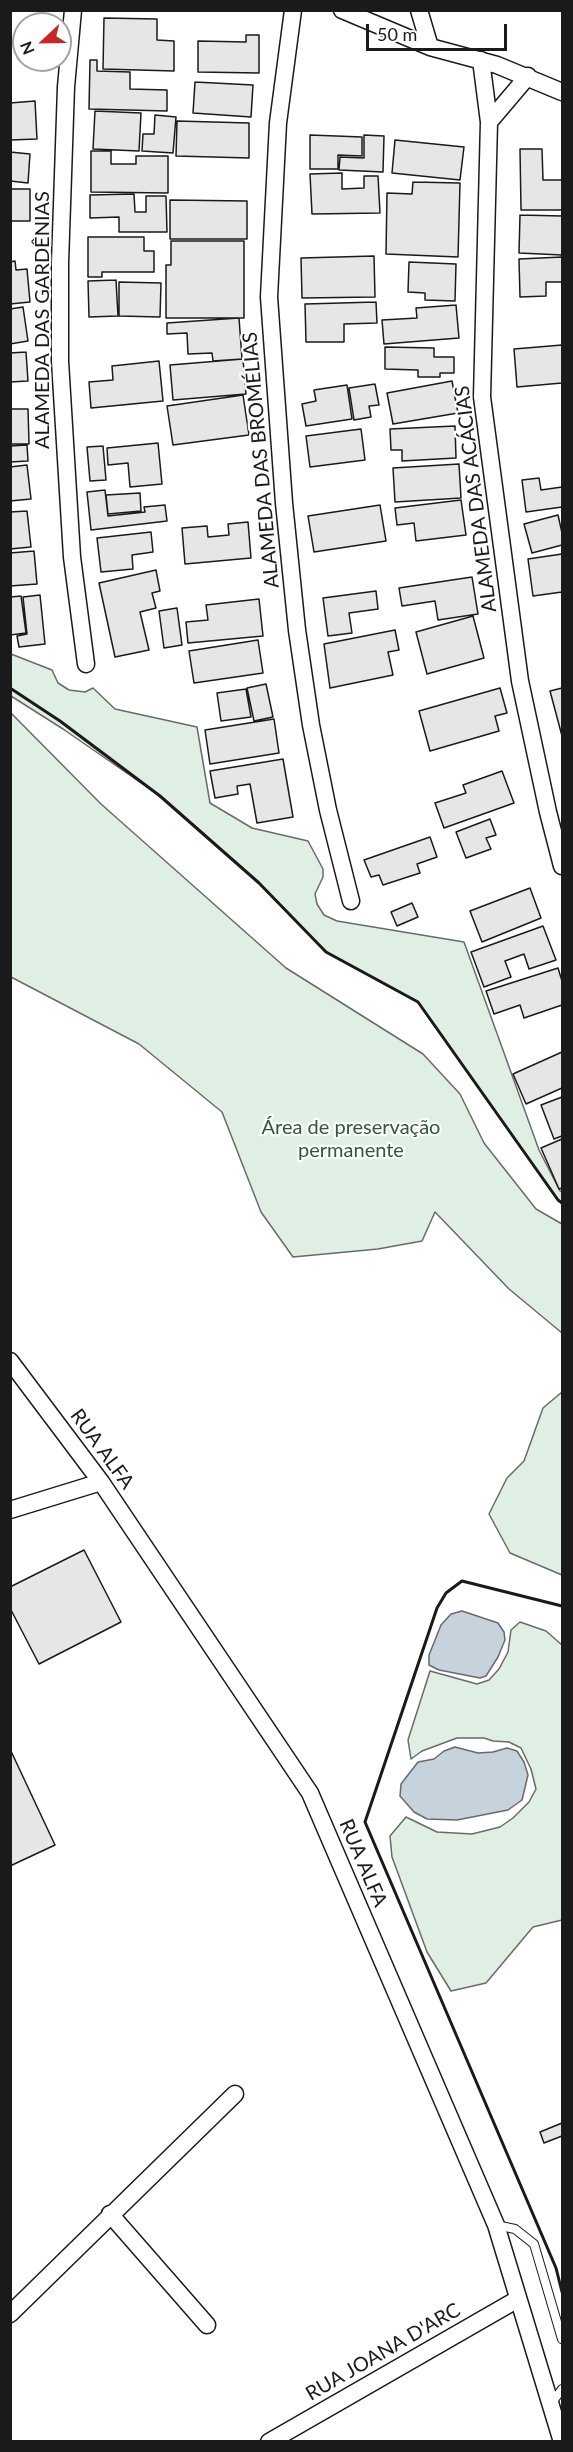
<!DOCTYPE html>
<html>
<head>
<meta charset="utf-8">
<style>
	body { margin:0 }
	#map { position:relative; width:573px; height:2452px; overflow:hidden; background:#fff; font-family:Lato,sans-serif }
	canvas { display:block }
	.frame { position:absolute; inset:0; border:12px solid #1a1a1a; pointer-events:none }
	.north { position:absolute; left:12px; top:12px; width:60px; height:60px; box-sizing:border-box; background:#fff; border:2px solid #a3a3a3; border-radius:50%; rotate:248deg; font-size:16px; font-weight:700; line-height:24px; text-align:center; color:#1a1a1a }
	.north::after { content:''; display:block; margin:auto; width:21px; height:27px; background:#c62828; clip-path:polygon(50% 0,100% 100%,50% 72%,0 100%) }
	.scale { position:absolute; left:366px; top:24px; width:141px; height:27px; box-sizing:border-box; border:3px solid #1a1a1a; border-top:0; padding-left:8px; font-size:18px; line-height:21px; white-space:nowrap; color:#1a1a1a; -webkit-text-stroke:4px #fff; paint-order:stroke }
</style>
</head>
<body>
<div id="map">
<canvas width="573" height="2452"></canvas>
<div class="frame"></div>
<div class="north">N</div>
<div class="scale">50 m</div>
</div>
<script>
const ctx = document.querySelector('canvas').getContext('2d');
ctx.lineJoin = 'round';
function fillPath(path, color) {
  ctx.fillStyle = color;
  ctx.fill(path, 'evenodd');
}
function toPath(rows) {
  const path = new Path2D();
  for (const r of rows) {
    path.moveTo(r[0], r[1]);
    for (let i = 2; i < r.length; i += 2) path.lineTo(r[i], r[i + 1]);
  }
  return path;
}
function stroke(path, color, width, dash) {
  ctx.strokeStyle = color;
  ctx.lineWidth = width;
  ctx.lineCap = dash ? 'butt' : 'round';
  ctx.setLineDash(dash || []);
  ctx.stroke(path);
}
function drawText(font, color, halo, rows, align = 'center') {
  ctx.font = font + ' Lato,sans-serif';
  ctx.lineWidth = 4.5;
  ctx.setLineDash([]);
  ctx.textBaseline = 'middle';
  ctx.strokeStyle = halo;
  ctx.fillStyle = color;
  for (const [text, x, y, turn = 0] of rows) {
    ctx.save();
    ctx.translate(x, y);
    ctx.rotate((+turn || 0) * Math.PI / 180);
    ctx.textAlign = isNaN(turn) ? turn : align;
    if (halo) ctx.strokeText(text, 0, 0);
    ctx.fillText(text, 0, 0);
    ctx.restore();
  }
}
const green = toPath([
	[11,654,52,670,58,683,69,690,85,692,93,688,115,709,197,727,210,803,252,828,308,841,323,869,323,877,315,894,317,904,324,915,337,921,464,942,539,1150,560,1191,562,1191,562,1203,558,1200,418,1002,326,952,259,883,160,796,63,729,11,696,11,654],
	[10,712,101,804,286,968,423,1054,460,1094,484,1143,536,1209,562,1224,562,1333,509,1289,435,1212,422,1241,378,1249,293,1257,261,1212,222,1112,139,1044,11,977,10,712],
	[562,1392,562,1575,510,1553,489,1514,507,1478,524,1461,543,1408,562,1392],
	[520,1622,546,1631,562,1645,562,1920,533,1927,486,1983,451,1991,427,1952,392,1857,390,1836,406,1817,437,1832,472,1834,500,1827,513,1818,529,1802,536,1789,531,1769,521,1748,509,1742,493,1741,484,1738,457,1738,422,1751,411,1759,408,1740,430,1671,477,1684,489,1680,499,1669,508,1652,511,1630,520,1622]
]);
fillPath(green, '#e0efe3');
stroke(green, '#6a6a6a', 1.5);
const water = toPath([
	[462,1611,498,1623,504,1632,505,1640,498,1657,486,1676,480,1678,439,1670,429,1665,429,1655,441,1625,451,1614,462,1611],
	[455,1747,478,1753,493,1752,507,1748,517,1751,524,1762,528,1775,522,1800,508,1810,457,1820,427,1819,414,1812,400,1796,401,1784,418,1762,434,1759,444,1751,455,1747]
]);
fillPath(water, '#c6d2dc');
stroke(water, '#6a6a6a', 1.5);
const building = toPath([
	[104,18,157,19,157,40,174,41,174,71,103,69,104,18],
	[246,35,259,35,259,73,198,72,198,41,246,42,246,35],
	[90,60,97,60,97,71,130,72,130,89,167,90,167,111,89,109,90,60],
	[195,82,253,85,251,117,193,113,195,82],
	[35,101,37,139,10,140,10,103,35,101],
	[95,111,141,113,139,151,93,149,95,111],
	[155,115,176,117,173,153,142,151,143,134,154,134,155,115],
	[177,121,249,123,249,158,176,156,177,121],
	[310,135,362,137,362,156,338,155,338,169,310,169,310,135],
	[364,135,384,136,383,172,339,170,340,157,364,158,364,135],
	[395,140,464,147,460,180,392,173,395,140],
	[520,149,542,149,543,180,562,180,562,210,521,210,520,149],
	[91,151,111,151,111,164,136,164,136,156,168,156,168,193,91,192,91,151],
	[10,152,30,154,28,183,10,181,10,152],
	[342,173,342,189,364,188,364,176,378,176,380,213,312,214,310,174,342,173],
	[413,182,460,183,458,257,386,254,387,193,412,194,413,182],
	[10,189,30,189,30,221,10,221,10,189],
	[134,194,135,212,146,212,146,196,166,196,167,232,119,232,119,217,90,218,90,195,134,194],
	[170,200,247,201,247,239,170,239,170,200],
	[520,215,562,216,562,255,519,253,520,215],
	[88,237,144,237,144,251,154,251,154,272,102,272,102,277,88,277,88,237],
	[171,241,244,241,244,318,166,318,166,265,171,265,171,241],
	[374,256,375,297,302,298,301,258,374,256],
	[562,257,562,282,546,282,546,296,520,297,519,259,562,257],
	[15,261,16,270,27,269,30,302,10,304,10,262,15,261],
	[409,262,456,264,455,301,425,300,425,293,408,292,409,262],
	[116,280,118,316,89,317,88,281,116,280],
	[119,282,161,283,160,317,119,316,119,282],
	[376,302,377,323,344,324,344,342,306,342,305,304,376,302],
	[456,305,459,338,384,344,382,320,417,318,416,308,456,305],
	[23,307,28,341,10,344,10,309,23,307],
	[239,318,242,359,213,361,212,353,188,354,187,333,167,334,167,323,239,318],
	[562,345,562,383,517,387,514,349,562,345],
	[385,347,434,348,434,357,454,357,454,373,440,373,440,377,418,377,418,370,385,369,385,347],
	[26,352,28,381,10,382,10,353,26,352],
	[243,359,246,394,173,400,170,365,243,359],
	[159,361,163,401,91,408,89,382,113,380,112,366,159,361],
	[452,381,458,413,393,424,387,393,452,381],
	[375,384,379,405,369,406,371,417,354,420,349,388,375,384],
	[347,385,352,419,306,426,302,404,316,401,314,390,347,385],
	[243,395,249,435,173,445,167,406,243,395],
	[10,409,28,409,29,444,10,444,10,409],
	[455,426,456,458,402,461,402,450,391,450,390,429,455,426],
	[361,429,365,460,310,467,306,436,361,429],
	[158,443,162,484,130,487,128,463,108,465,107,448,158,443],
	[27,445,28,461,10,462,10,446,27,445],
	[103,446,106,480,90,481,87,447,103,446],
	[459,464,461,498,395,502,393,468,459,464],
	[27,465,31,499,10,501,10,467,27,465],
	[539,478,541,490,562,487,562,507,526,512,522,480,539,478],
	[105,490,108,516,145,512,144,507,165,505,167,521,91,530,87,492,105,490],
	[140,493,141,511,108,514,106,495,140,493],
	[461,500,466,535,416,541,414,523,397,525,395,508,461,500],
	[380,505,386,541,314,552,308,516,380,505],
	[27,511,31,547,10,549,10,512,27,511],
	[558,515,562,533,562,545,532,553,524,524,558,515],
	[248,522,251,558,185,564,182,528,207,526,208,537,229,535,228,524,248,522],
	[151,532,153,552,132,555,133,569,101,572,97,538,151,532],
	[34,551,37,584,10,586,10,553,34,551],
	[562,554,562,592,533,596,528,559,562,554],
	[156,570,160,591,152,593,156,608,140,612,149,650,115,657,99,583,156,570],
	[472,577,478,614,438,620,435,601,402,606,399,588,472,577],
	[376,591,378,609,349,613,352,633,328,636,323,598,376,591],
	[40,595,45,644,19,647,17,636,27,634,23,597,40,595],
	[21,596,26,633,10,635,10,597,21,596],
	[259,599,263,636,188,643,186,622,208,620,206,605,259,599],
	[177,608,182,645,164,648,159,611,177,608],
	[473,616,484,658,427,674,416,632,473,616],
	[395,630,399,650,388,652,393,675,330,688,324,644,395,630],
	[258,640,263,673,194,683,189,651,258,640],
	[266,684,273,717,254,721,247,688,266,684],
	[500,688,507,713,495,716,499,731,430,751,419,711,500,688],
	[562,688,562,736,550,691,562,688],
	[246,689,251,717,221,721,217,693,246,689],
	[274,719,279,753,210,764,205,730,274,719],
	[283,759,293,817,257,823,250,784,237,786,238,794,215,798,210,771,283,759],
	[502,771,514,803,444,828,435,803,466,793,463,785,502,771],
	[490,819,496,835,486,838,491,849,466,858,456,832,490,819],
	[430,837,437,857,417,864,420,873,383,885,379,875,371,877,364,860,430,837],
	[530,888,541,918,482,942,470,911,530,888],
	[412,903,418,917,397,926,391,912,412,903],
	[543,926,556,960,529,969,524,954,505,961,511,977,484,987,471,952,543,926],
	[558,968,562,981,562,1005,524,1018,520,1005,494,1014,486,991,558,968],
	[562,1052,562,1088,526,1104,513,1074,562,1052],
	[562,1097,562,1136,554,1139,541,1105,562,1097],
	[562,1139,562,1188,559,1189,541,1148,562,1139],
	[84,1550,121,1622,39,1664,10,1608,10,1587,84,1550],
	[10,1749,55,1845,10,1866,10,1749],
	[562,2123,562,2136,544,2143,540,2132,562,2123]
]);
fillPath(building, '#e6e6e6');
stroke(building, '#1a1a1a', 1.5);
const lane = toPath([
	[496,2225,515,2229,534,2244,562,2339],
	[551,2404,562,2389]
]);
const street = toPath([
	[73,10,66,87,60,263,60,361,72,557,86,664],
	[293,10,278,123,269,297,284,503,297,630,311,725,328,810,351,901],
	[342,10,430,47,497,65,562,92],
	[419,10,430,47],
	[481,60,489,122,482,397,520,681,548,812,562,866],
	[489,122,528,76],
	[10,1361,101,1482,310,1793,496,2225,562,2442],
	[10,1510,101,1482],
	[110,2214,207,2325],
	[10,2314,235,2094],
	[269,2442,518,2299]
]);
stroke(lane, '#1a1a1a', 10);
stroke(street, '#1a1a1a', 19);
stroke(lane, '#fff', 8);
stroke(street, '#fff', 16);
stroke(toPath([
	[10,688,60,721,160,796,259,883,326,952,418,1002,558,1200,562,1203],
	[562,1606,462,1581,446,1593,437,1608,365,1822,556,2268,562,2292]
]), '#1a1a1a', 3);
drawText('20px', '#1a1a1a', '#fff', [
	["ALAMEDA DAS GARDÊNIAS",43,320,-90],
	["ALAMEDA DAS BROMÉLIAS",261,460,-95],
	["ALAMEDA DAS ACÁCIAS",476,499,-97],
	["RUA ALFA",102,1449,54],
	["RUA ALFA",363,1863,67],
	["RUA JOANA D'ARC",383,2352,-30]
]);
drawText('20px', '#2b5a34', '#fff', [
	["Área de preservação",351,1128],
	["permanente",351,1151]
]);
</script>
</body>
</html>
